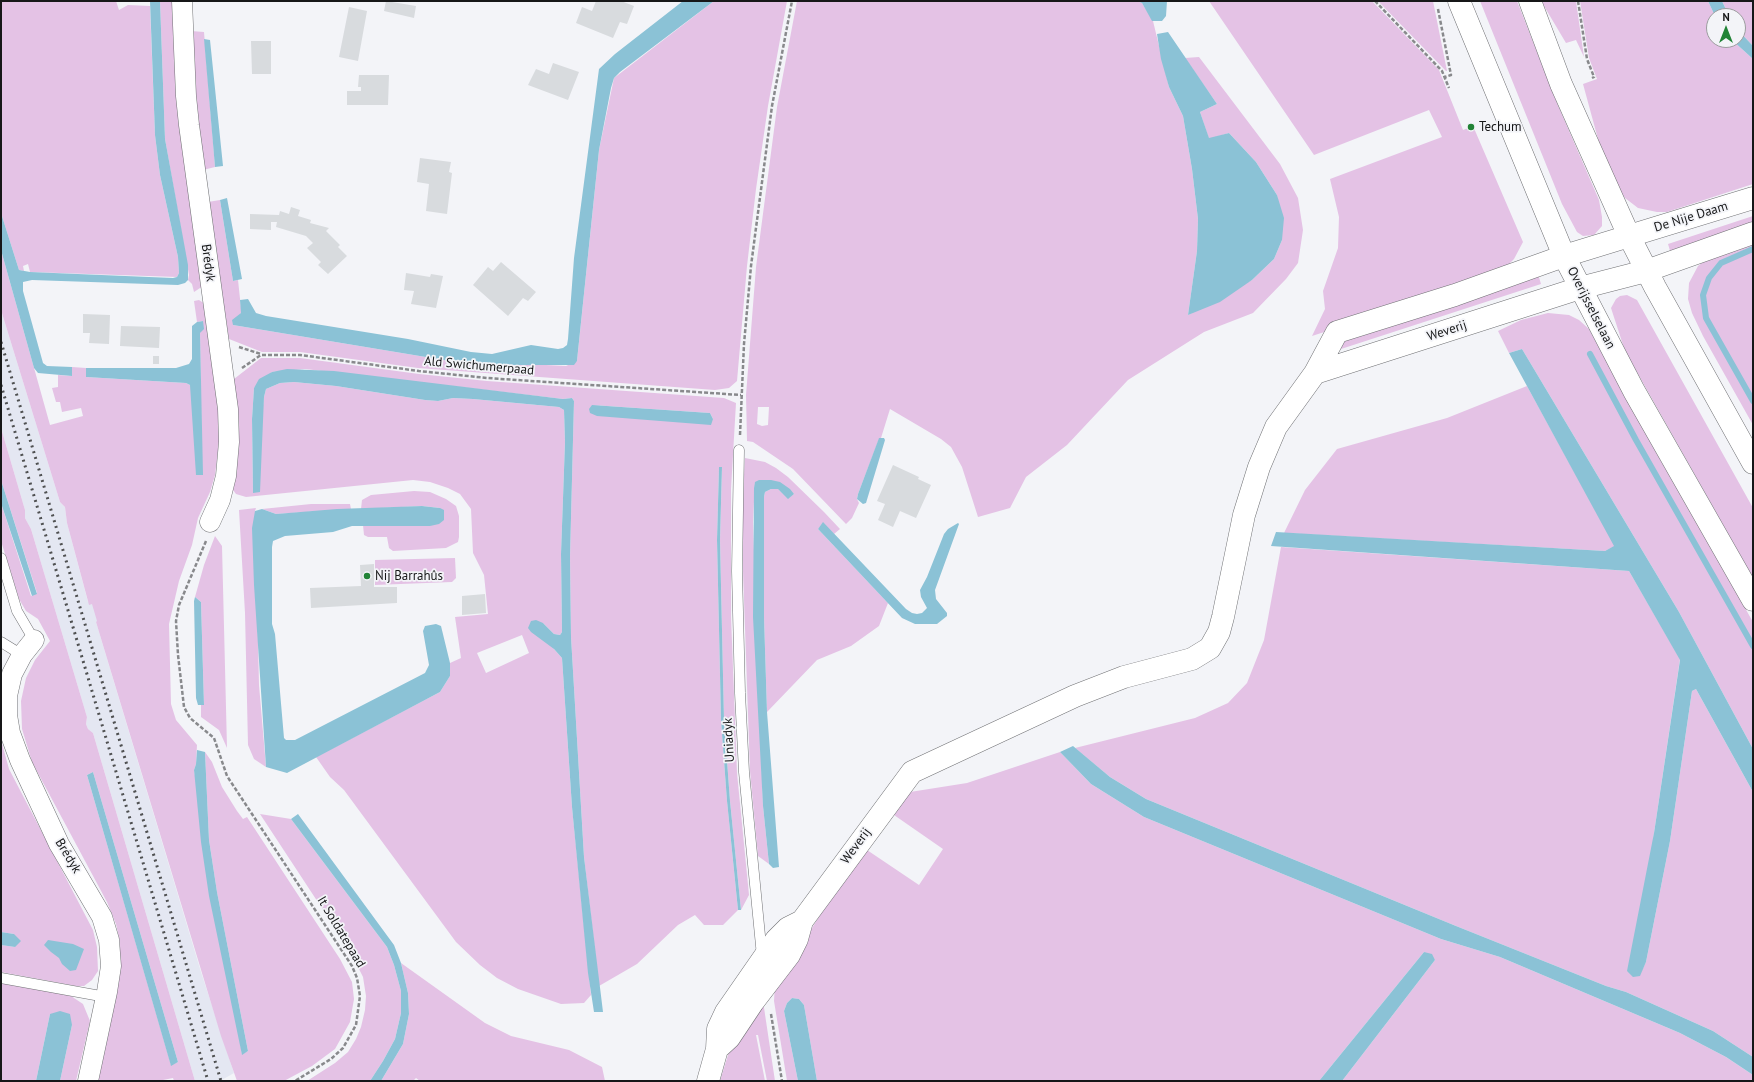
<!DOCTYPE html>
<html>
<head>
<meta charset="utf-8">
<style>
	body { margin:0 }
	#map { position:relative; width:1754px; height:1082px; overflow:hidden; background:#f3f4f8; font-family:"PT Sans",sans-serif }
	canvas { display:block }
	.frame { position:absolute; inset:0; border:2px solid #161718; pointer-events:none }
	.north { position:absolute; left:1706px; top:8px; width:40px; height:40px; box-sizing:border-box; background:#f3f4f8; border:1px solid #9b9c9e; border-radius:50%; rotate:0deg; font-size:11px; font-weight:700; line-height:16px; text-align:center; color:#161718 }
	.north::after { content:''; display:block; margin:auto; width:14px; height:18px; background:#218336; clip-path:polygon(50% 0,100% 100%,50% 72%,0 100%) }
</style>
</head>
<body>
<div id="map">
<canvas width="1754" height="1082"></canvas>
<div class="frame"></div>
<div class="north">N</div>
</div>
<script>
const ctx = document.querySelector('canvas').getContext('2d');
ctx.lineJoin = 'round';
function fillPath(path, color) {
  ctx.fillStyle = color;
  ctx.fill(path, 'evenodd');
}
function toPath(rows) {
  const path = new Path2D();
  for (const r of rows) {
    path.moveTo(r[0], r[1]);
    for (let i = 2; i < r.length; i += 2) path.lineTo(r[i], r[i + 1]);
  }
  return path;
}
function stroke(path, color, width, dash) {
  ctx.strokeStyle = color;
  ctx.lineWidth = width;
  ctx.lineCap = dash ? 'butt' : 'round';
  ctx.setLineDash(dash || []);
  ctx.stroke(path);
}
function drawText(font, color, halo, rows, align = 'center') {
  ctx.font = font + ' "PT Sans",sans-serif';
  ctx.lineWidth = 3.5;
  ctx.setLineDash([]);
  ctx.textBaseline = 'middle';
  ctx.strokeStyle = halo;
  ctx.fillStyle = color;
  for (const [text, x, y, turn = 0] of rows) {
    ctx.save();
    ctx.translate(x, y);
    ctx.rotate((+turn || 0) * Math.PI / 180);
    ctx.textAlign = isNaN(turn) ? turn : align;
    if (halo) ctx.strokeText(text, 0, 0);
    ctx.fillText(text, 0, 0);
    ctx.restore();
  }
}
fillPath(toPath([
	[1,310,60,502,65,507,67,523,88,602,93,601,99,621,96,622,201,972,234,1073,220,1081,195,1081,93,733,88,729,86,724,87,717,31,529,25,518,25,510,1,428]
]), '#e4e7f2');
fillPath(toPath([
	[1,1,116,1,119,10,128,5,150,6,155,135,160,175,178,257,179,273,177,277,30,272,28,264,23,266,24,271,19,270,1,213],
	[160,1,173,1,203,286,194,292,192,284,188,280,189,275,165,139],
	[714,1,787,1,768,106,756,189,747,266,737,381,729,388,715,390,418,368,300,352,262,352,229,339,208,202,220,200,233,281,238,280,241,308,241,313,233,325,474,365,526,364,566,366,577,361,599,150,614,78],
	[797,1,1137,1,1142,3,1153,21,1169,87,1183,116,1192,169,1198,219,1197,251,1188,315,1252,280,1274,259,1282,240,1277,195,1256,162,1229,133,1209,139,1200,112,1217,104,1185,58,1199,57,1280,164,1298,198,1303,230,1298,263,1286,279,1253,313,1204,332,1128,380,1067,445,1026,477,1010,508,978,517,962,467,951,447,941,439,890,409,881,438,879,439,858,494,857,499,859,503,852,518,846,524,793,469,753,442,747,441,746,395,756,267,777,107],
	[758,407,769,407,768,425,762,426,757,424],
	[1209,1,1372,1,1439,70,1463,130,1473,126,1523,242,1514,259,1509,264,1465,286,1312,336,1325,309,1323,291,1338,248,1339,217,1330,179,1442,137,1429,110,1314,155],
	[1378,1,1433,1,1447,71,1446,71],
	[1480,1,1517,1,1557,103,1599,200,1602,217,1602,226,1594,235,1583,236,1577,232,1562,204],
	[1541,1,1576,1,1584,57,1576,40,1566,43],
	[1580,1,1708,1,1715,16,1714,40,1732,40,1753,59,1753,184,1667,212,1657,212,1638,208,1625,198,1619,190,1601,150,1583,84,1597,79,1589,58],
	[1722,1,1753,1,1753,46,1738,30,1738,16,1729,16],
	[191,31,204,32,215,167,203,170,197,126],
	[1753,216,1753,227,1671,254,1668,244],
	[1753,239,1753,425,1703,336,1692,313,1688,299,1689,283,1698,266,1712,255],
	[1,250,50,425,83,416,81,408,62,412,60,402,56,402,52,388,58,387,58,375,72,376,72,367,86,368,86,377,186,383,190,385,192,388,197,475,202,475,200,333,203,321,197,322,194,301,199,300,205,304,219,414,219,442,215,475,210,492,198,518,192,545,179,581,169,624,171,704,176,720,197,745,196,764,194,770,242,1054,248,1051,217,892,209,840,205,752,212,762,222,787,237,811,243,819,247,817,340,959,352,982,354,999,350,1022,335,1049,312,1066,284,1081,237,1081,221,1036,96,622,97,621,92,604,89,605,67,523,65,507,60,502,1,310],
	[1538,274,1541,284,1341,349,1345,337],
	[1627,295,1637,300,1753,508,1753,578,1625,351,1611,308,1616,299,1620,296],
	[1548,313,1569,315,1579,320,1589,329,1657,454,1753,622,1753,749,1679,612,1522,349,1509,353,1498,331,1521,320],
	[261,358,300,358,419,374,487,381,724,398,736,403,731,489,731,616,737,773,749,895,741,910,730,801,724,720,720,540,722,467,719,468,717,540,721,720,727,801,738,910,723,925,704,925,695,915,678,925,637,964,599,986,584,857,571,637,570,557,574,401,572,398,563,399,305,369,272,372,254,388,252,419,253,493,264,397,266,389,280,383,294,382,336,386,425,400,438,401,453,398,473,399,559,407,564,410,565,442,561,554,562,632,560,635,554,634,543,623,554,649,562,658,572,807,591,995,584,1003,561,1004,518,989,497,978,480,965,456,942,344,790,330,777,316,757,440,692,450,676,450,663,461,658,455,617,488,614,484,575,473,553,471,509,460,494,448,488,430,482,413,480,246,497,236,494,233,490,236,471,234,379],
	[592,405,710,413,713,419],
	[522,635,529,653,486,673,477,653],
	[1527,386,1615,546,1605,551,1284,533,1305,490,1337,449,1447,418],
	[1,428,25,510,25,518,31,529,87,717,86,724,88,729,93,733,195,1081,174,1081,173,1078,158,1081,96,1081,120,971,120,943,116,924,107,902,32,762,22,729,21,701,26,678,35,660,50,641,38,619,26,611,19,599,1,541,1,503,31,596,37,593,1,480],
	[93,772,178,1062,171,1065,87,775],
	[745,458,765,462,776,468,788,477,824,512,840,529,834,534,823,523,818,529,888,603,879,626,851,646,817,660,767,712,764,617,764,497,765,492,771,489,778,489,788,498,794,494,755,482,753,522,763,806,769,864,758,856,750,771,743,571,743,491],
	[414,491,430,492,446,499,456,506,459,516,459,537,458,542,446,548,393,551,389,548,387,537,368,537,364,535,363,525,430,526,440,508,422,506,361,509,362,500,371,495],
	[311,504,350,504,351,509,276,514,262,509],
	[256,508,255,511,259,685,266,767,254,759,248,745,245,613,239,510],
	[215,536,222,546,227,748,219,730,201,717,201,705,204,704,201,602,195,597,204,565],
	[1281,547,1629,571,1680,659,1654,833,1639,976,1646,962,1670,841,1692,691,1696,689,1753,792,1753,1057,1713,1031,1626,992,1606,986,1456,926,1146,799,1110,777,1075,748,1195,718,1228,703,1247,683,1264,640],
	[455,558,456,578,452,582,375,585,375,560],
	[1,740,9,769,93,930,97,947,98,971,92,980,84,986,76,986,1,972,1,945,15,947,14,934,1,932],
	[1060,752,1091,784,1144,817,1441,939,1500,957,1680,1033,1726,1057,1753,1075,1753,1081,1342,1081,1435,960,1424,952,1319,1081,817,1081,804,1005,799,999,792,998,787,1003,784,1011,798,1081,787,1081,774,1001,775,984,786,970,830,899,867,850,919,885,943,849,894,815,910,792,967,783],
	[260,814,291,819,387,947,394,965,401,991,401,1013,395,1039,383,1061,370,1081,307,1081,335,1063,348,1052,356,1039,361,1027,365,1010,366,996,363,977,350,951],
	[401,963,485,1023,511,1036,569,1050,602,1067,605,1081,420,1081,416,1078,413,1081,381,1081,403,1044,409,1014,408,993],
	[1,982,55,992,71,996,83,1004,90,1021,76,1081,60,1081,72,1025,50,1014,36,1081,1,1081],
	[763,1001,775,1081,767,1081,758,1035,756,1035,765,1081,720,1081,728,1055,736,1037]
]), '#e4c2e5');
fillPath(toPath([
	[150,1,160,1,165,139,188,265,188,280,185,283,178,285,32,280,23,282,23,291,43,363,47,366,72,367,72,376,38,373,34,368,1,250,1,213,19,270,30,272,173,278,177,277,179,273,178,257,160,175,155,135],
	[683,1,714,1,620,72,614,78,611,88,599,150,578,351,577,361,574,365,474,365,233,325,232,320,241,313,240,300,248,299,256,313,266,316,408,339,471,352,492,354,531,345,558,349,563,348,567,345,568,339,574,258,599,69,615,54],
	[1137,1,1167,1,1166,16,1162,21,1152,21,1142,3],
	[1708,1,1722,1,1729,16,1715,16],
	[1738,30,1753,46,1753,59,1732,40,1738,40],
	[1168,32,1217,104,1200,112,1209,138,1229,133,1256,162,1277,195,1284,218,1282,240,1274,259,1252,280,1220,302,1188,315,1197,251,1198,219,1192,169,1183,116,1169,87,1161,59,1157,34],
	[204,39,210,40,223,166,215,167],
	[227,198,242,279,233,281,220,200],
	[203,321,204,329,200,333,203,475,196,475,190,385,186,383,86,377,86,368,176,368,189,364,192,359,192,326,197,322],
	[1522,349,1679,612,1753,749,1753,792,1696,689,1692,691,1670,841,1646,962,1640,976,1633,977,1627,971,1654,833,1680,660,1629,571,1271,546,1276,532,1605,551,1614,546,1509,353],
	[287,369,334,371,563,399,572,398,574,401,570,557,571,637,584,857,603,1012,594,1012,588,973,572,807,562,658,554,649,531,632,528,628,531,621,536,620,543,623,554,634,560,635,562,632,561,554,565,442,564,410,559,407,473,399,453,398,438,401,425,400,336,386,294,382,280,383,266,389,264,397,260,492,253,493,252,419,254,388,259,379,272,372],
	[592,405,710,413,713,419,711,425,597,416,590,413,589,409],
	[879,438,884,438,885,440,866,503,863,504,857,499,858,494],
	[719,467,722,467,720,540,724,720,730,801,741,910,738,910,727,801,721,720,717,540],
	[1,480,37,594,32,596,1,503],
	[759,480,771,480,780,482,790,489,794,494,788,499,778,489,771,489,765,492,764,497,764,617,767,712,779,867,773,868,769,864,763,806,753,617,754,488,755,482],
	[422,506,440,508,444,510,444,520,439,524,430,526,352,526,333,532,285,536,273,541,272,547,272,624,275,634,284,738,286,740,295,740,425,673,429,665,423,631,425,626,436,624,441,626,450,663,450,676,440,692,287,773,266,767,254,585,252,528,255,511,262,509,276,514,337,509],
	[823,522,906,609,912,613,917,614,922,613,927,608,921,597,920,590,927,577,944,534,948,529,958,523,959,524,935,590,936,599,947,613,947,616,937,624,915,624,902,618,818,529],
	[195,597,201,602,204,705,198,705,196,698,194,601],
	[1073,746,1110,777,1146,799,1456,926,1606,986,1626,992,1713,1031,1753,1057,1753,1075,1726,1057,1680,1033,1500,957,1441,939,1144,817,1091,784,1060,752],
	[197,750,205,752,209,840,217,892,248,1051,242,1055,209,896,201,842,194,770,196,764],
	[93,772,178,1062,171,1066,87,775],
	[298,814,394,945,401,963,408,993,409,1014,403,1044,381,1081,370,1081,383,1061,395,1039,401,1013,401,991,394,965,387,947,291,819],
	[1,932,14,934,21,941,15,947,1,945],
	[48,940,73,944,84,949,76,970,70,971,62,964,59,958,51,952,44,945],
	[1424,952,1432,954,1435,960,1342,1081,1319,1081],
	[792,998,799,999,804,1005,817,1081,798,1081,784,1011,787,1003],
	[60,1011,70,1014,72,1025,60,1081,36,1081,50,1014]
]), '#8bc2d6');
stroke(toPath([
	[1753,249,1721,263,1709,278,1703,295,1706,318,1753,401],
	[1590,354,1636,440,1753,646]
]), '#8bc2d6', 6);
fillPath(toPath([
	[386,1,416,6,414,18,384,11],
	[596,1,621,1,634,6,627,24,620,22,613,38,576,23,582,7,592,11],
	[349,7,367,11,358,61,339,57],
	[251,41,271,41,271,74,252,74],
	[553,63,579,72,568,100,528,85,536,69,549,74],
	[359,75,389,75,388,105,347,105,347,91,361,91,361,87,358,87],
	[420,158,451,162,449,172,452,173,447,214,426,211,429,184,417,182],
	[291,207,300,210,298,216,311,220,310,223,329,228,326,231,340,245,338,247,347,256,328,274,318,265,321,262,307,248,313,243,306,236,276,227,277,222,271,222,271,230,250,229,250,214,279,215,280,211,289,214],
	[501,262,536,292,528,301,523,298,508,316,473,285,488,267,493,271],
	[406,273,430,277,431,274,443,276,436,308,411,304,414,291,404,290],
	[83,314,110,315,109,344,89,343,90,333,83,333],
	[121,326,160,327,159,348,120,346],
	[153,356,159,356,159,364,153,364],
	[893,465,919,477,918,479,931,485,916,518,900,511,893,527,878,520,885,504,877,501],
	[374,564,374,587,397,587,397,603,311,608,310,588,361,586,360,565],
	[485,594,486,613,462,615,462,596]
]), '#d8dbde');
const lane = toPath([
	[739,450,737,571,740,693,744,772,762,956],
	[1,558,17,611,34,640],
	[1,642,22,655],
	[1,978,106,997]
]);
const street = toPath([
	[182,1,186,96,189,125,228,409,229,442,226,476,220,500,210,522],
	[34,640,22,655,12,674,7,696,7,715,10,733,20,760,59,844,102,917,109,940,111,966,107,992,88,1081]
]);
const secondary = toPath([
	[1315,373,1580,288,1646,271,1753,233],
	[717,1049,729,1038,753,1002,789,955,797,939,802,921,912,772,1075,696,1124,677,1192,659,1210,648,1219,632,1223,617,1244,515,1259,467,1276,427,1315,373,1337,332,1455,295,1564,256,1753,198],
	[708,1081,717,1049,718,1029,726,1012,776,940,788,928,802,921]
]);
const primary = toPath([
	[1459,1,1564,256,1634,391,1753,600],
	[1530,1,1561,84,1629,236,1655,287,1753,463]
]);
stroke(lane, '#707174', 11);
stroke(street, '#707174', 21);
stroke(secondary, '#707174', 23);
stroke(primary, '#707174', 23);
stroke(toPath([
	[1375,1,1442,71,1449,88],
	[1578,1,1587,59,1594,77,1592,78],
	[1438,9,1451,75,1445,77],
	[239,347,261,354],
	[242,368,261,355,300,355,419,371,487,378,741,395],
	[740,435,744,344,751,266,772,106,792,1],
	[206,541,179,605,176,621,178,655,184,707,190,718,214,738,227,776,352,966,357,978,360,996,356,1025,343,1048,331,1059,295,1081],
	[771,1014,782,1081]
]), '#88898c', 2.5, [4, 2]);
stroke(lane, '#fff', 10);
stroke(street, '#fff', 20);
stroke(secondary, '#fff', 22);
stroke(primary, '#fff', 22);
stroke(toPath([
	[1,342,221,1081],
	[1,385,208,1081]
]), '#4f5051', 3, [2, 4]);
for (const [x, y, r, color] of [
	[1471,127,4,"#218336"],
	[367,576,4,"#218336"]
]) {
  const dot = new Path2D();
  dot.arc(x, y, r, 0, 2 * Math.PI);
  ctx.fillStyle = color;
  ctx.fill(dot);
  stroke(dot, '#f3f4f8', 1.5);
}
drawText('13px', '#161718', '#f3f4f8', [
	["Techum",1479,127],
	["Nij Barrahûs",375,576]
], 'left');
drawText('13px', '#161718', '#f3f4f8', [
	["De Nije Daam",1691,217,-17],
	["Brédyk",208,263,82],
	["Overijsselselaan",1591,308,63],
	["Weverij",1447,331,-18],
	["Ald Swichumerpaad",479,366,5],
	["Uniadyk",729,740,-93],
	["Weverij",856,846,-54],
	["Brédyk",68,856,59],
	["It Soldatepaad",341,932,59]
]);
</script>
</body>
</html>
